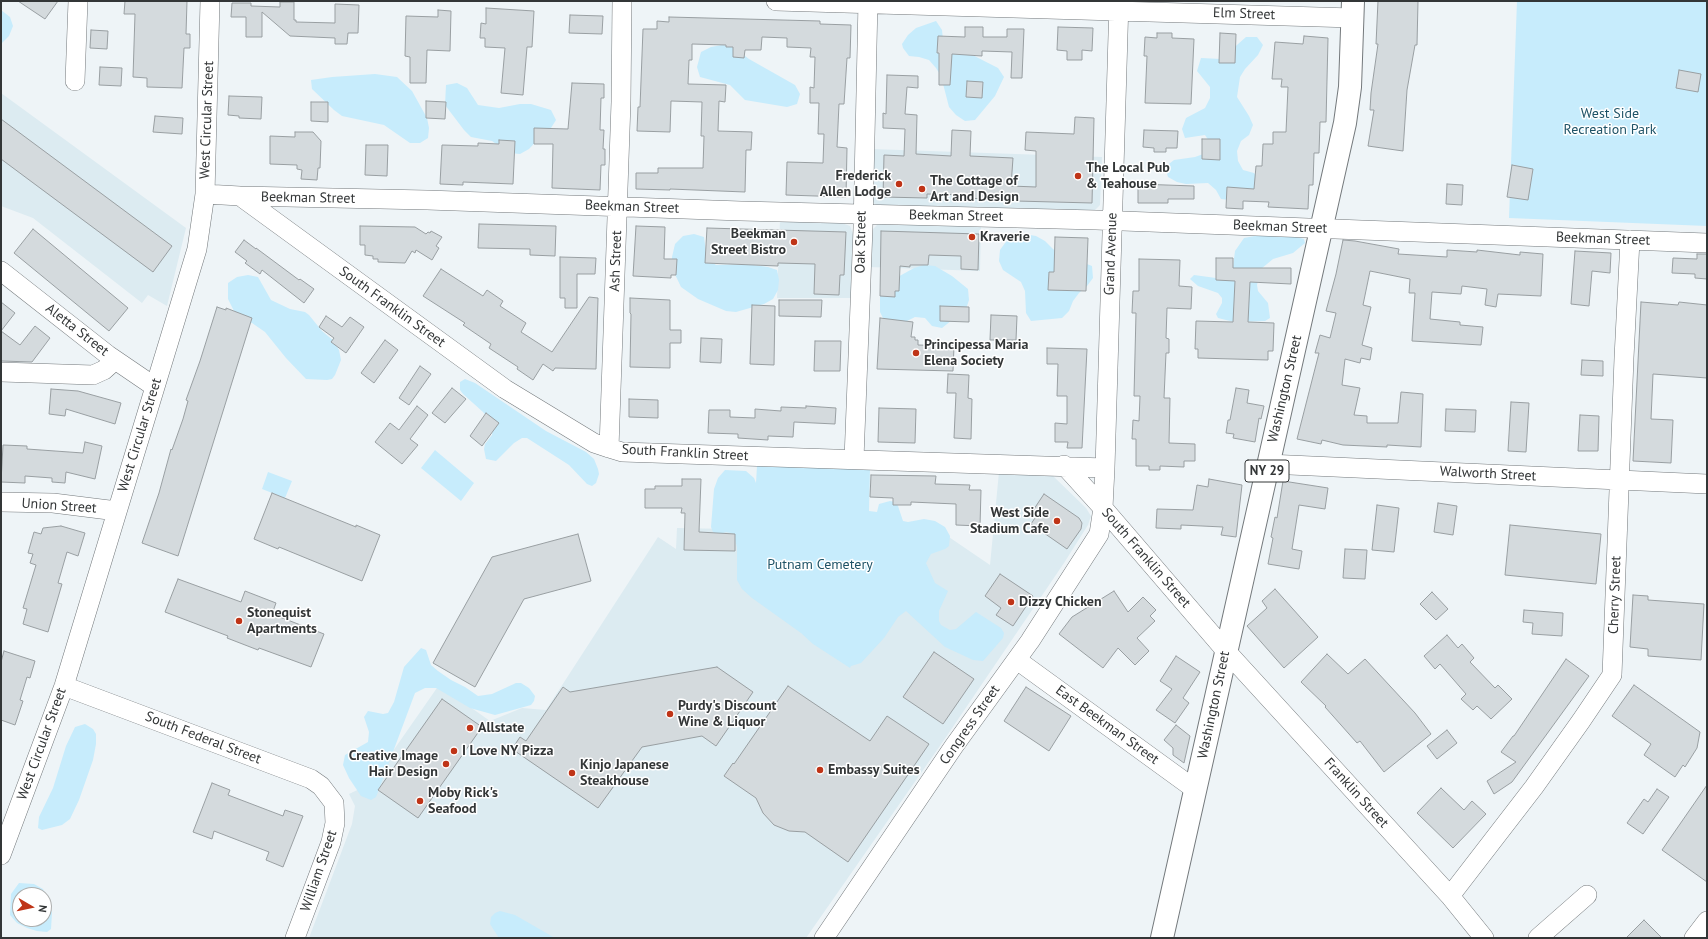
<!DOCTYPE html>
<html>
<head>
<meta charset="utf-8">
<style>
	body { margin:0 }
	#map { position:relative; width:1708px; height:939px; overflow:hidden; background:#eef4f7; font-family:"PT Sans",sans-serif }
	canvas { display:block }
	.frame { position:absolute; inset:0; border:2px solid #333637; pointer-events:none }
	.north { position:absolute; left:12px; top:887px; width:40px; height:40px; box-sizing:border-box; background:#fff; border:1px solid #adafaf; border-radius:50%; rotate:99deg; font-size:11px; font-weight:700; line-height:16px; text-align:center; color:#333637 }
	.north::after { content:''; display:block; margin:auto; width:14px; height:18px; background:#bf3417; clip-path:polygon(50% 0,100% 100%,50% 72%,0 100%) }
</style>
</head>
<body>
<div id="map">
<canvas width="1708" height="939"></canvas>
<div class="frame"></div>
<div class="north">N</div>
</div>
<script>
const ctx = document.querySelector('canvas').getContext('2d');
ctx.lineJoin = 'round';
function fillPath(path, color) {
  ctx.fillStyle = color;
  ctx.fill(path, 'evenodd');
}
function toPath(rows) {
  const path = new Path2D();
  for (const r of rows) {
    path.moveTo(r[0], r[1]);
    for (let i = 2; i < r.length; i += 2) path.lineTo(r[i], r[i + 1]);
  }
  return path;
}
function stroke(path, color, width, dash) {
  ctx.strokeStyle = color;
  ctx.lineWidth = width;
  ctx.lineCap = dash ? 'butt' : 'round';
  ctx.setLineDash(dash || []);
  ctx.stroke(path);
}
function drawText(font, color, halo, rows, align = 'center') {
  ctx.font = font + ' "PT Sans",sans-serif';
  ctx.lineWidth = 3;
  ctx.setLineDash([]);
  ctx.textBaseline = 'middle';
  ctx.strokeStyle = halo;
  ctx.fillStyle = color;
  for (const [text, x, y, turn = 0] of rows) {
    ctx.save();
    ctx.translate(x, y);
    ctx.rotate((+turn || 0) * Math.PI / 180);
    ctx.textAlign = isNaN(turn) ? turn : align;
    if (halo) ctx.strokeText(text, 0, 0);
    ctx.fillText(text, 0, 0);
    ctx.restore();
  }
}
fillPath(toPath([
	[1,93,186,228,167,306,148,295,142,303,33,218,1,206],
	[872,149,1102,157,1100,205,1094,211,877,206,871,200],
	[780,220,842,223,850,226,853,234,851,298,777,298],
	[882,224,981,226,980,271,869,267,871,231,877,225],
	[999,472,1052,475,1086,508,1091,516,1088,525,1064,563,944,740,806,938,309,938,352,824,355,806,349,794,370,784,439,685,490,721,522,708,546,710,658,537,676,549,677,528,943,533,990,565]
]), '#dcebf1');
fillPath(toPath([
	[1517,1,1707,1,1707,226,1509,218],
	[1,10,10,17,13,26,9,36,1,44],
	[936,21,942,30,943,40,998,68,1004,77,995,96,975,120,965,121,956,115,949,107,941,76,936,68,929,60,919,57,909,56,903,48,902,44,908,35,916,28],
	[1246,37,1257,37,1263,45,1258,55,1245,69,1240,77,1237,97,1249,116,1253,125,1249,135,1241,141,1237,151,1238,161,1243,170,1254,173,1260,181,1258,191,1230,200,1221,199,1216,190,1208,183,1186,184,1177,182,1168,177,1165,167,1174,160,1195,157,1206,153,1211,144,1205,135,1185,138,1182,129,1186,118,1205,108,1210,98,1210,87,1197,71,1201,58,1221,59],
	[722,45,732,46,749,59,795,85,800,94,797,104,787,107,745,100,730,85,700,77,697,67,701,52,711,47],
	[375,74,397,77,412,91,427,118,429,128,428,138,420,143,410,143,384,125,342,116,334,110,312,89,311,80,332,77],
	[457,83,467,88,478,105,499,108,520,104,531,104,551,110,556,120,551,128,543,134,529,149,520,154,509,153,492,141,471,137,464,130,445,105,446,85],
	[1271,233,1281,233,1304,239,1305,243,1293,253,1273,259,1261,269,1257,285,1258,291,1268,303,1270,318,1265,321,1234,322,1218,318,1216,314,1222,303,1222,298,1218,293,1198,286,1190,279,1194,275,1216,278,1226,275,1233,267,1235,251,1244,238],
	[694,234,704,237,707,259,716,265,747,264,768,267,777,270,779,280,778,290,773,299,764,304,736,312,726,311,698,299,681,287,672,268,672,257,675,244,683,236],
	[1024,234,1036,236,1045,241,1053,249,1061,254,1092,266,1093,278,1087,286,1079,293,1073,301,1069,311,1062,318,1031,321,1026,313,1025,291,1021,282,1003,270,999,261,1000,250,1005,243,1013,236],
	[924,265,935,266,952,276,968,289,969,300,966,309,942,328,932,326,925,318,915,317,905,322,885,322,880,312,880,292,889,286,896,278,914,268],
	[248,275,258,277,271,300,290,309,305,312,309,315,322,331,334,341,339,350,341,360,335,375,332,379,327,380,306,379,286,358,265,332,252,323,242,320,235,313,228,299,228,283,237,277],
	[465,379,475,383,546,431,586,452,594,459,598,469,599,474,596,483,592,486,587,484,569,465,527,438,522,438,514,443,496,461,486,459,484,449,485,444,492,435,493,424,483,412,463,394,460,390,460,382],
	[435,450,474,483,461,501,421,468],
	[757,466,870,469,869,511,877,512,879,504,890,501,895,502,898,506,903,521,908,522,924,519,935,521,945,527,950,536,949,546,945,549,931,554,926,563,935,583,948,591,939,611,939,621,941,625,950,630,956,629,976,612,1001,628,1004,633,1003,638,983,661,973,660,945,647,906,611,898,617,884,638,861,663,851,666,850,668,813,644,801,633,752,598,742,589,737,580,737,547,734,536,731,533,726,532,717,535,713,532,711,527,714,489,718,478,725,470,746,471,754,478,756,483],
	[268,472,292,481,285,498,262,489],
	[421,648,426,650,431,665,438,671,451,680,465,687,478,696,492,694,516,683,521,683,529,688,535,696,534,701,531,705,495,715,470,708,436,688,425,688,415,693,378,792,376,797,371,800,361,796,349,778,343,765,345,755,368,742,369,732,364,717,368,711,383,714,388,713,394,702,404,667],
	[85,724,93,729,96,734,96,744,93,760,79,800,70,819,62,825,42,830,38,828,39,817,53,788,66,746,75,727],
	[19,883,34,884,43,889,45,893,52,913,51,929,47,932,37,931,27,928,17,923,10,915,11,894],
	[20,895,44,895,44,919,20,919],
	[500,911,515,915,555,938,499,938,490,924,491,917,495,913]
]), '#c7ecfc');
const building = toPath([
	[18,1,58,1,45,19,18,1],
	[125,1,187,1,186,34,190,34,190,48,184,48,182,88,147,87,147,78,133,77,135,14,124,14,125,1],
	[1378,1,1418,1,1417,45,1415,45,1407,90,1403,151,1368,146,1374,110,1370,110,1371,93,1378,44,1376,44,1378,1],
	[280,2,294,2,294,20,296,20,296,22,335,23,335,4,359,5,358,33,348,33,347,44,335,44,335,38,290,36,262,12,262,37,246,37,246,17,231,17,232,3,251,3,251,6,280,7,280,2],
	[486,8,534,11,532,47,527,47,523,95,501,93,505,48,485,47,485,38,480,38,481,23,486,24,486,8],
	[438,10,451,11,450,51,427,50,426,83,410,83,410,57,405,56,406,16,438,17,438,10],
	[570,15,603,16,602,34,569,33,570,15],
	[669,17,820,21,820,24,851,25,850,58,847,58,844,104,839,104,837,147,847,148,846,197,786,195,787,162,823,163,824,134,818,134,819,103,810,103,810,87,814,88,815,57,810,57,811,48,787,47,787,38,762,37,761,50,745,50,744,58,733,57,733,47,726,47,726,45,692,44,692,60,689,60,688,84,726,85,725,102,719,101,718,131,752,132,751,150,746,150,745,192,670,189,670,190,636,189,636,173,658,173,658,168,703,168,704,136,701,136,702,102,671,101,670,132,637,131,638,107,640,107,643,29,657,29,657,21,669,22,669,17],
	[965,27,983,27,983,37,1007,37,1007,29,1024,29,1022,78,1011,78,1012,52,982,51,982,56,952,54,950,85,939,85,939,53,937,53,938,36,965,37,965,27],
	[1058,27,1093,28,1092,51,1082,50,1082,60,1067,60,1067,51,1057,50,1058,27],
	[91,30,108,31,107,49,90,48,91,30],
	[1157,33,1172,33,1172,38,1194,39,1191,104,1145,103,1147,56,1144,56,1145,37,1157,38,1157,33],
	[1220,33,1236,34,1235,63,1219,63,1220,33],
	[1304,36,1328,38,1326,122,1320,122,1319,153,1314,153,1313,185,1309,185,1308,209,1268,207,1269,202,1243,201,1243,209,1226,208,1227,187,1254,189,1256,166,1262,166,1263,144,1273,144,1273,132,1286,132,1288,87,1281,87,1282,79,1272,79,1275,42,1303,44,1304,36],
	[100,67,122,68,121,86,99,85,100,67],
	[1679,70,1701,74,1698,92,1676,88,1679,70],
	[887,75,918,76,918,88,907,87,905,114,917,115,916,154,951,156,952,130,971,131,970,156,1013,158,1011,186,1036,187,1036,151,1025,150,1026,132,1074,134,1075,117,1094,118,1092,203,1016,201,967,198,967,195,927,194,927,198,883,197,884,155,904,156,905,129,883,128,883,113,886,114,887,75],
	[967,81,983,82,982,98,966,97,967,81],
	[572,83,604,84,604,98,601,98,600,130,604,130,603,149,605,149,605,165,601,165,600,190,552,188,553,144,534,144,534,128,568,129,572,83],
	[229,96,262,97,261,119,239,118,239,116,228,115,229,96],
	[426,101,446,102,445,119,426,118,426,101],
	[311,102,328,102,328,122,311,121,311,102],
	[155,116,183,118,182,134,153,132,155,116],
	[1,119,172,246,153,272,1,159,1,119],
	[1144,130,1178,131,1177,148,1166,148,1166,152,1154,152,1154,148,1143,147,1144,130],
	[295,132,313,132,321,141,320,168,318,168,317,180,301,179,302,170,297,169,297,165,270,164,270,136,295,137,295,132],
	[1202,139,1220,139,1220,160,1202,159,1202,139],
	[499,140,515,141,513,184,463,182,463,185,440,184,442,145,478,146,478,143,499,144,499,140],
	[366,145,388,145,387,176,365,175,366,145],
	[1512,165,1533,169,1528,200,1507,197,1512,165],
	[1138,184,1194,186,1194,199,1168,199,1168,203,1138,203,1138,184],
	[1447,184,1463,185,1462,205,1446,204,1447,184],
	[479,224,556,226,555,256,530,255,530,249,478,248,479,224],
	[360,226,415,227,426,234,428,232,430,233,431,231,442,237,436,246,439,248,432,260,416,250,415,253,412,251,405,263,378,262,378,259,373,259,373,256,365,255,365,245,360,245,360,226],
	[636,226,665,227,664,259,677,259,676,275,671,275,671,278,633,276,636,226],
	[707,228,846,232,844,275,840,275,839,295,814,294,815,264,778,263,778,266,705,263,707,228],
	[33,229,128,308,109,331,14,253,33,229],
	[881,231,979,234,978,270,961,269,961,256,929,255,928,265,910,265,910,267,900,266,899,291,895,291,895,297,880,296,881,231],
	[1055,237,1088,238,1086,291,1048,290,1049,272,1054,272,1055,237],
	[244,240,256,249,256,248,299,280,300,279,314,289,304,303,262,270,260,274,245,263,247,261,235,252,244,240],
	[1343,240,1355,241,1399,249,1398,254,1447,257,1447,250,1477,252,1477,250,1520,255,1520,252,1543,254,1541,296,1498,294,1496,307,1485,305,1487,289,1462,286,1461,294,1432,292,1430,319,1460,322,1460,325,1483,327,1481,345,1412,341,1415,293,1409,293,1410,279,1370,271,1363,305,1371,307,1362,345,1372,348,1370,360,1361,358,1360,363,1345,359,1342,385,1360,388,1354,415,1367,416,1367,423,1398,423,1401,392,1423,394,1421,447,1387,445,1387,447,1343,445,1322,440,1321,444,1297,439,1319,353,1315,353,1320,335,1330,338,1336,313,1326,311,1336,274,1343,240],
	[1575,251,1611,253,1610,273,1592,271,1589,306,1571,304,1575,251],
	[1697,254,1707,254,1707,279,1695,278,1695,274,1672,273,1673,258,1697,259,1697,254],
	[560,257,596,258,595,274,577,274,577,308,565,308,565,298,560,298,560,257],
	[1216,258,1233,258,1233,268,1291,268,1291,284,1250,282,1248,322,1274,323,1273,351,1268,351,1268,360,1198,358,1198,349,1195,349,1196,321,1233,322,1235,281,1216,280,1216,258],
	[1139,259,1180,260,1179,286,1192,287,1191,309,1167,308,1166,338,1169,339,1169,353,1166,353,1164,398,1170,398,1169,443,1195,444,1195,461,1184,461,1184,467,1160,466,1160,470,1149,470,1149,466,1136,466,1136,439,1132,439,1133,420,1139,421,1140,396,1134,396,1136,313,1132,313,1133,291,1139,291,1139,259],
	[441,269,483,296,487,290,503,301,500,306,526,323,521,332,552,352,589,297,598,298,596,369,555,368,553,371,543,364,533,380,517,369,518,367,489,348,491,344,463,325,465,323,423,296,441,269],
	[630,298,670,300,670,330,681,330,681,343,670,343,670,368,630,367,631,314,630,313,630,298],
	[779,300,822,300,821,317,779,316,779,300],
	[1,302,15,313,1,331,20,345,35,326,50,338,32,362,1,361,1,302],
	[1641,302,1678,305,1679,302,1707,305,1707,378,1653,374,1651,419,1673,420,1671,463,1633,461,1641,302],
	[752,305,775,306,774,365,750,364,752,305],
	[940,306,969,307,969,322,940,321,940,306],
	[217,307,226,310,226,308,252,318,178,556,142,543,159,493,171,449,172,450,183,419,188,401,186,400,200,361,217,307],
	[991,315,1017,316,1016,340,990,340,991,315],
	[326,316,342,327,350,317,364,327,346,353,331,342,334,338,319,327,326,316],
	[880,318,913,322,911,337,915,337,915,340,918,340,918,345,954,346,953,371,877,369,880,318],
	[701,338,722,339,721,363,700,362,701,338],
	[385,340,398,350,374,383,361,373,385,340],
	[815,341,841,341,840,371,814,371,815,341],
	[1047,348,1087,349,1082,448,1067,448,1068,442,1055,442,1055,423,1067,424,1067,396,1057,396,1058,364,1047,364,1047,348],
	[1582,360,1603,361,1603,376,1581,375,1582,360],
	[420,366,431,374,409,405,399,398,420,366],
	[948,374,969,375,968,398,972,399,971,439,954,438,956,393,947,393,948,374],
	[452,388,466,399,445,423,432,413,452,388],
	[1236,388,1249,390,1247,403,1264,406,1261,419,1259,418,1255,442,1233,438,1234,434,1226,433,1228,420,1230,420,1236,388],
	[51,389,78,391,121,403,115,424,66,409,65,416,49,414,51,389],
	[629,399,658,400,658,418,629,417,629,399],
	[1511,402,1529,403,1526,452,1508,451,1511,402],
	[417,406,428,415,410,439,418,445,402,464,375,442,390,423,399,430,417,406],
	[806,406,836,408,835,424,794,422,793,437,768,436,768,440,738,438,738,434,708,433,709,410,730,410,730,417,755,418,755,409,781,411,781,407,806,408,806,406],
	[879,408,916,409,915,443,878,442,879,408],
	[1446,409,1476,410,1475,432,1445,431,1446,409],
	[486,413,499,423,482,446,470,436,486,413],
	[1580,415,1599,416,1598,451,1578,451,1580,415],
	[85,442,102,446,95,479,66,472,65,483,52,482,52,478,25,476,25,483,1,482,3,445,27,446,27,449,83,453,85,442],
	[871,475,936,476,935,484,970,485,969,490,981,490,980,526,956,525,956,504,911,502,911,505,893,505,893,498,870,497,871,475],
	[682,479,701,479,699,532,735,534,735,551,684,550,685,513,681,513,682,508,645,508,645,489,655,489,655,486,682,486,682,479],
	[1209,479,1242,485,1236,537,1221,535,1223,527,1181,525,1181,529,1156,528,1157,509,1193,510,1197,485,1208,487,1209,479],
	[1283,481,1328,488,1325,509,1299,505,1292,549,1302,551,1299,569,1268,564,1273,538,1271,537,1275,517,1277,518,1283,481],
	[272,493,356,527,356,525,380,535,362,581,279,547,278,549,254,539,272,493],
	[1044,494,1079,518,1082,523,1081,529,1067,549,1031,524,1039,512,1034,509,1044,494],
	[1438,503,1457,506,1453,535,1434,532,1438,503],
	[1377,505,1399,508,1394,552,1372,550,1377,505],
	[1510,525,1601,534,1596,584,1505,575,1510,525],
	[61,526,85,533,78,556,67,552,58,583,62,584,48,632,23,624,27,609,23,608,36,565,30,563,33,554,28,553,34,532,41,534,43,528,61,526],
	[578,534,591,581,524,599,475,687,433,663,492,557,578,534],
	[1345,549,1367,550,1365,579,1343,578,1345,549],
	[1000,574,1033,596,1013,626,996,615,1001,608,985,596,1000,574],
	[178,579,241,602,245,591,276,603,272,614,324,634,311,667,259,648,258,650,227,638,228,636,165,612,178,579],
	[1275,589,1318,637,1284,668,1247,626,1267,608,1262,601,1275,589],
	[1114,591,1128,612,1143,597,1156,610,1150,616,1155,621,1137,638,1149,651,1135,665,1118,648,1103,668,1059,634,1072,617,1114,591],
	[1432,592,1448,609,1436,620,1420,604,1432,592],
	[1633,595,1648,596,1648,600,1704,604,1701,660,1648,656,1648,649,1630,647,1633,595],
	[1524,610,1563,613,1562,636,1532,634,1533,623,1523,622,1524,610],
	[1447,635,1458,648,1462,644,1474,658,1470,662,1495,688,1498,685,1512,699,1491,719,1477,706,1473,710,1461,699,1466,694,1440,664,1435,669,1424,656,1447,635],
	[4,651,35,661,30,678,27,677,20,700,23,701,15,725,1,720,1,662,4,651],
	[934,652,974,679,943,724,903,697,934,652],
	[1327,654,1348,674,1365,659,1415,713,1431,734,1384,772,1360,741,1357,743,1325,707,1326,706,1301,682,1327,654],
	[1176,656,1200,672,1183,698,1189,703,1175,723,1156,710,1172,689,1160,681,1176,656],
	[1566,659,1589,676,1512,782,1494,794,1487,781,1516,762,1501,752,1513,736,1514,736,1566,659],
	[717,667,753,692,716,746,702,736,642,747,598,808,512,749,520,737,526,741,563,687,570,692,717,667],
	[1634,685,1700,732,1697,748,1685,767,1683,765,1675,777,1644,755,1651,744,1612,716,1634,685],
	[788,686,870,741,887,716,929,744,848,862,805,832,789,831,774,825,763,813,756,798,724,776,733,763,734,764,788,686],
	[1026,687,1071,716,1049,751,1004,721,1026,687],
	[442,699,482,727,418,818,378,790,442,699],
	[1176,725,1190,736,1184,763,1173,755,1173,748,1164,740,1176,725],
	[1447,730,1457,743,1437,759,1427,746,1447,730],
	[212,783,230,790,228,795,283,816,285,810,303,816,283,867,266,860,269,852,214,831,212,839,193,832,212,783],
	[1707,785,1707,882,1662,850,1707,785],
	[1441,788,1464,810,1472,801,1486,814,1453,848,1417,813,1441,788],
	[1657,789,1669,797,1643,834,1627,823,1644,799,1648,802,1657,789],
	[1644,920,1662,938,1626,938,1644,920]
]);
fillPath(building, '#d4dadd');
stroke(building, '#999fa2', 1);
const minor = toPath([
	[776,1,1353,18],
	[75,81,78,1],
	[205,194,240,196,427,200,741,211,1096,220,1707,243],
	[240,196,505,389,594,443,609,448,622,452,1105,468],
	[1,271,108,355,155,387],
	[1,372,93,375,104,370,115,360],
	[609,448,621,102,622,1],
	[854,459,863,228,868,1],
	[1268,464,1707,484],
	[1064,465,1103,508,1226,651,1450,896,1484,938],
	[1,502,53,503,117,511],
	[1017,660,1196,790],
	[64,686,311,779,321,786,334,803,335,823,331,842,295,938],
	[1,855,64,686,197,249,205,194,210,1],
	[1450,896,1534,787,1581,721,1612,675,1624,358,1630,240],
	[824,938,954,746,1030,641,1099,534,1103,508,1105,468,1119,1],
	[1538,938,1587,895],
	[1694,938,1707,921]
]);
const highway = toPath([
	[1162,938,1345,123,1350,87,1353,1]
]);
stroke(minor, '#74797c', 20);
stroke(highway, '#74797c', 24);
stroke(minor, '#fff', 19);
stroke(highway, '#fff', 22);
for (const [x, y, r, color] of [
	[1078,176,4,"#bf3417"],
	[899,184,4,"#bf3417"],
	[922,189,4,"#bf3417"],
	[972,237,4,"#bf3417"],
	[794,242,4,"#bf3417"],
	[916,353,4,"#bf3417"],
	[1057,521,4,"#bf3417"],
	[1011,602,4,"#bf3417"],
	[239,621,4,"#bf3417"],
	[670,714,4,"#bf3417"],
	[470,728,4,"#bf3417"],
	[454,751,4,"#bf3417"],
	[446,764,4,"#bf3417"],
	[820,770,4,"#bf3417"],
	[572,773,4,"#bf3417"],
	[420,801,4,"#bf3417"]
]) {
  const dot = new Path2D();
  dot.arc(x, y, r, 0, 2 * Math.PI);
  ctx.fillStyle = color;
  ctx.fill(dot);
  stroke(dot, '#fff', 1.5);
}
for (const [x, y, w] of [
	[1267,471,44]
]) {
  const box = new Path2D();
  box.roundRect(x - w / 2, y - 11, w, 22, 3);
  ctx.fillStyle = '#fff';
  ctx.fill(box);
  stroke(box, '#333637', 1);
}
drawText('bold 13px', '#333637', null, [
	["NY 29",1267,471]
]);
drawText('14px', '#333637', '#fff', [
	["Elm Street",1244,14,2],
	["West Circular Street",207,120,-88],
	["Beekman Street",308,198,1],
	["Beekman Street",632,207,2],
	["Beekman Street",956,216,1],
	["Beekman Street",1280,227,2],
	["Beekman Street",1603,239,2],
	["Oak Street",861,242,-89],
	["Grand Avenue",1111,254,-88],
	["Ash Street",616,261,-88],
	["South Franklin Street",392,307,36],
	["Aletta Street",77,330,38],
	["Washington Street",1285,389,-77],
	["West Circular Street",140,435,-73],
	["South Franklin Street",685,453,3],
	["Walworth Street",1488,474,3],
	["Union Street",59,506,4],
	["South Franklin Street",1146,558,49],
	["Cherry Street",1615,595,-88],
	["Washington Street",1214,705,-78],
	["Congress Street",970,725,-55],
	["East Beekman Street",1107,725,36],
	["South Federal Street",203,738,21],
	["West Circular Street",42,744,-70],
	["Franklin Street",1356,793,48],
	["William Street",319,871,-71]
]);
drawText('14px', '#1f5367', '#fff', [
	["West Side",1610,114],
	["Recreation Park",1610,130],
	["Putnam Cemetery",820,565]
]);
drawText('bold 14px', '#333637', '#fff', [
	["The Local Pub",1086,168],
	["& Teahouse",1086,184],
	["Frederick",891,176,"right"],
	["Allen Lodge",891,192,"right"],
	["The Cottage of",930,181],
	["Art and Design",930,197],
	["Beekman",786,234,"right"],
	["Street Bistro",786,250,"right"],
	["Kraverie",980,237],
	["Principessa Maria",924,345],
	["Elena Society",924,361],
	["West Side",1049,513,"right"],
	["Stadium Cafe",1049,529,"right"],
	["Dizzy Chicken",1019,602],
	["Stonequist",247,613],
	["Apartments",247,629],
	["Purdy's Discount",678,706],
	["Wine & Liquor",678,722],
	["Allstate",478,728],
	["I Love NY Pizza",462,751],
	["Creative Image",438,756,"right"],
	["Hair Design",438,772,"right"],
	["Kinjo Japanese",580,765],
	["Steakhouse",580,781],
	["Embassy Suites",828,770],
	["Moby Rick's",428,793],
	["Seafood",428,809]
], 'left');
</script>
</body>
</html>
